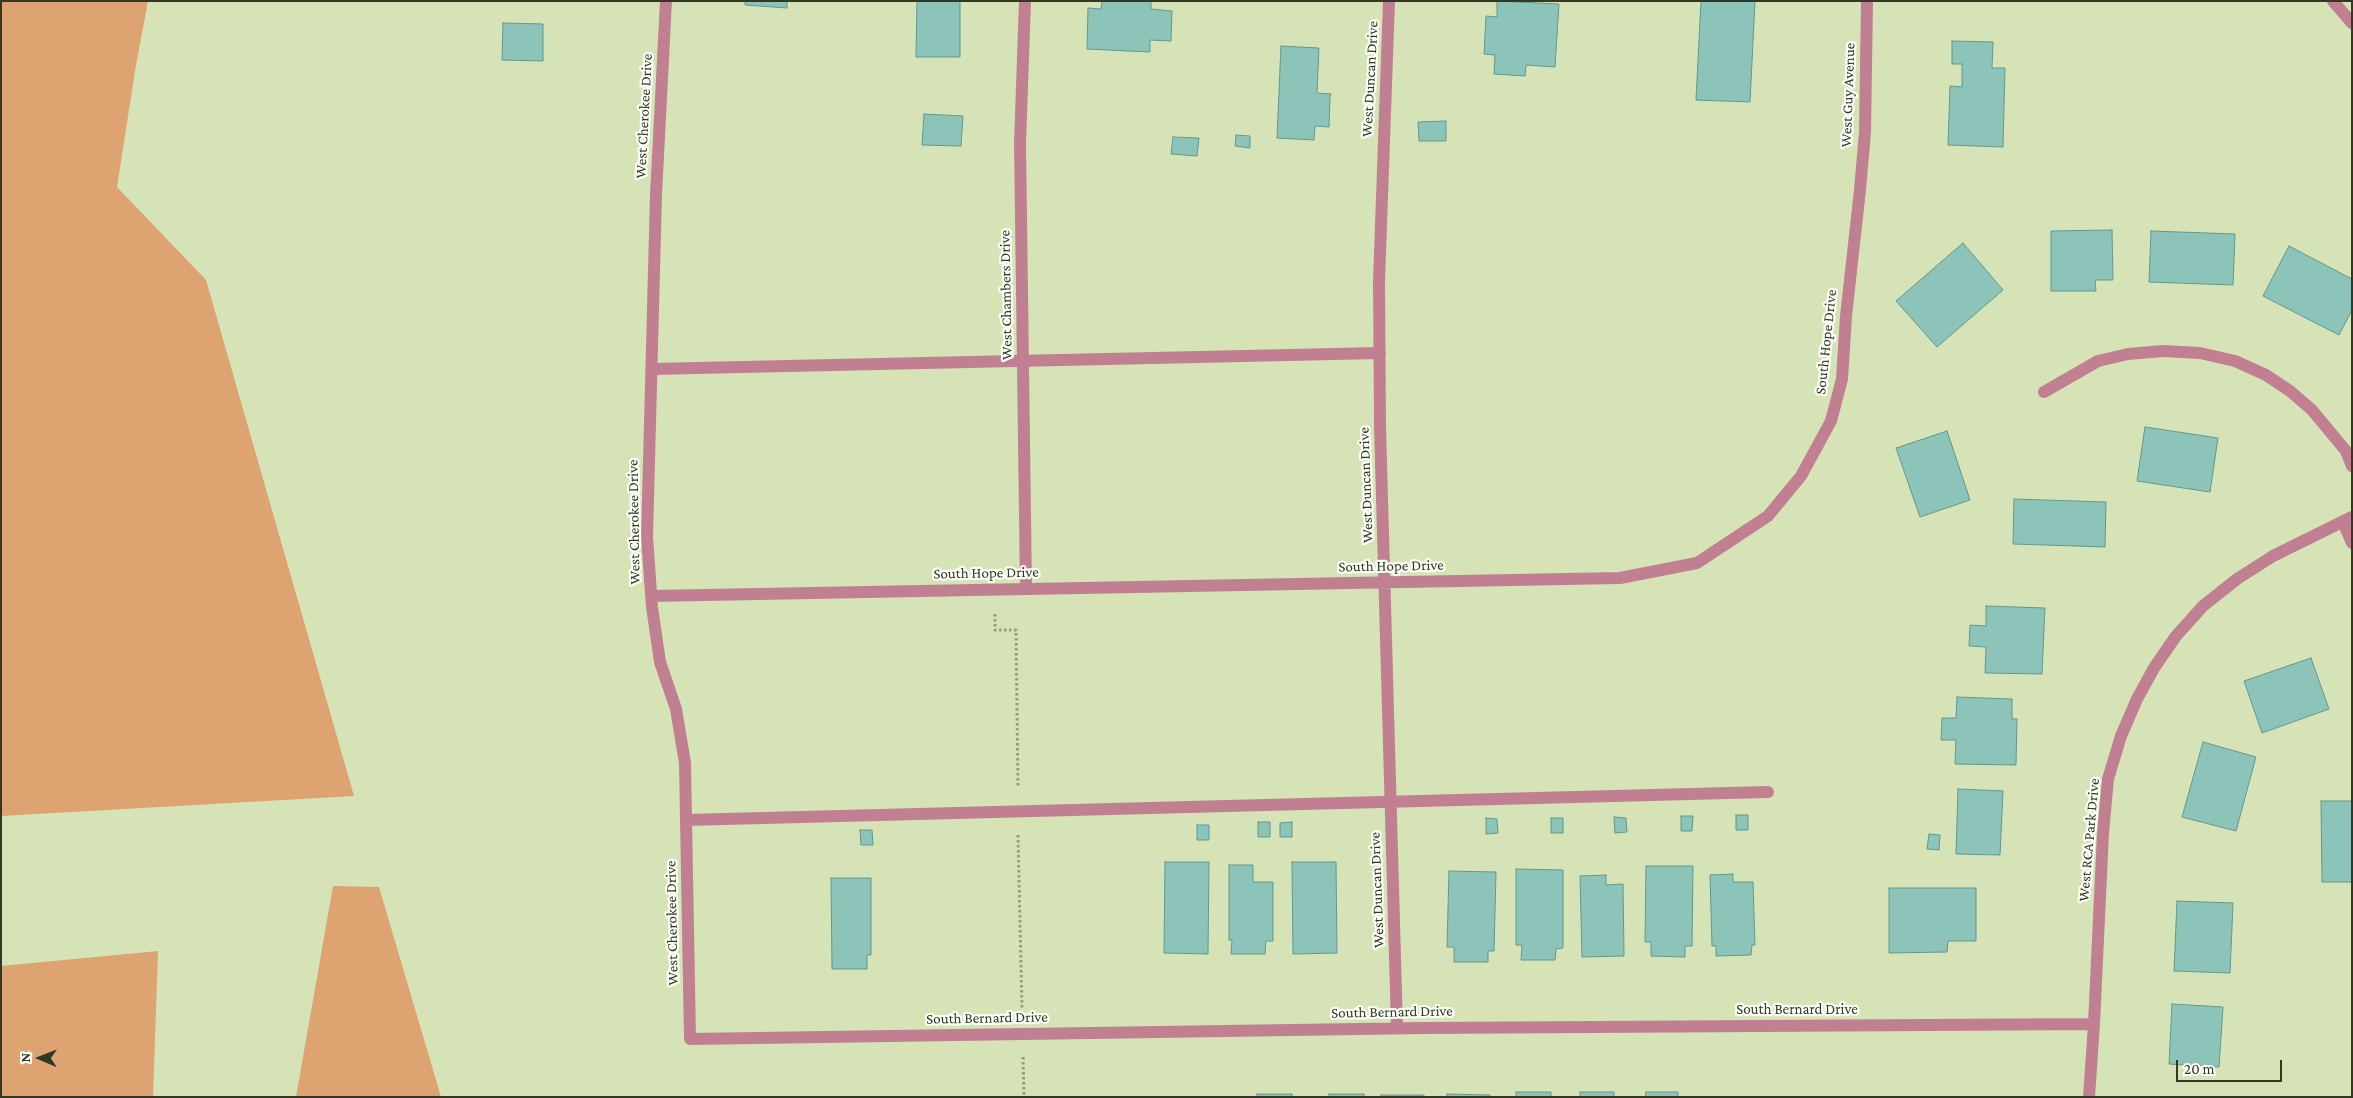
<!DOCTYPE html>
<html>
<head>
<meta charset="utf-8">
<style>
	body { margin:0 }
	#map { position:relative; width:2353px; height:1098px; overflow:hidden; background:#d6e3b7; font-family:"Crimson Pro",serif }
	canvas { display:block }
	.frame { position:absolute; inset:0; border:2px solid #323726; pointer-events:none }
	.north { position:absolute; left:15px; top:1033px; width:50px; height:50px; -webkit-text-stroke:4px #fcfff6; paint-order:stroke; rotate:271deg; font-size:14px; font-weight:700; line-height:20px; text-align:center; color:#323726 }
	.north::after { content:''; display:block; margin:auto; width:18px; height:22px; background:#323726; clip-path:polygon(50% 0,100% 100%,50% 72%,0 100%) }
	.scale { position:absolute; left:2176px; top:1060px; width:106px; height:22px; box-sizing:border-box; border:2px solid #323726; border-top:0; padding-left:6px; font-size:15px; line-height:18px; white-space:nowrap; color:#323726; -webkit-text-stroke:4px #fcfff6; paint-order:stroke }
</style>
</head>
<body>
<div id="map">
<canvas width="2353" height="1098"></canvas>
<div class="frame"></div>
<div class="north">N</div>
<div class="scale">20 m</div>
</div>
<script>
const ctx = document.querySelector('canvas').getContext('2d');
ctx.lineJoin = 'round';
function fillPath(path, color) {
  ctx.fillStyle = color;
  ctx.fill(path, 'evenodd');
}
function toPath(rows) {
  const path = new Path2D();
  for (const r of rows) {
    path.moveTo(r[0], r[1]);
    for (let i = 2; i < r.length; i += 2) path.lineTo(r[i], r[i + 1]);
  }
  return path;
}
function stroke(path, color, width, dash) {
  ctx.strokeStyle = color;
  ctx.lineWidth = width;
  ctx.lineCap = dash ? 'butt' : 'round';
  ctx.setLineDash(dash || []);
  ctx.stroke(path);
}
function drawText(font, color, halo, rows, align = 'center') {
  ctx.font = font + ' "Crimson Pro",serif';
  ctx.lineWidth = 4.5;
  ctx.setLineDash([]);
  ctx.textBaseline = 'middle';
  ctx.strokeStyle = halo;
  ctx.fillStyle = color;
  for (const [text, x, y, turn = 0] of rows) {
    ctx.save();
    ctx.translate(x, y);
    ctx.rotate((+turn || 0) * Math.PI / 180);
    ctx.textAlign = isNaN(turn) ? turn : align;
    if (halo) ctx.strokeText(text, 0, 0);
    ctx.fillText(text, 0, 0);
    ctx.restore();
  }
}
fillPath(toPath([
	[1,1,148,1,136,65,117,187,206,280,354,796,1,816],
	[333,886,379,887,441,1097,296,1097],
	[158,951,153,1097,1,1097,1,966]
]), '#dda371');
const building = toPath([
	[745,1,787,1,787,8,745,5,745,1],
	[917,1,960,1,960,57,916,57,917,1],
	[1102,1,1151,1,1151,9,1172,11,1171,41,1150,40,1150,52,1087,49,1088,8,1101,9,1102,1],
	[1497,1,1559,4,1555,67,1526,65,1525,76,1494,74,1495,55,1484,54,1486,16,1497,17,1497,1],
	[1701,1,1755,1,1750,102,1696,100,1701,1],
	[503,23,543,24,543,61,502,60,503,23],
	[1952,41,1993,42,1992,68,2005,68,2003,147,1948,145,1950,86,1962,87,1962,64,1952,64,1952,41],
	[1281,46,1319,48,1317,93,1331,94,1330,97,1329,127,1315,126,1314,140,1277,138,1281,46],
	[924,114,963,116,961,146,922,145,924,114],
	[1446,121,1446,141,1419,141,1418,122,1446,121],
	[1236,135,1250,136,1250,148,1235,146,1236,135],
	[1173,137,1199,138,1197,156,1171,154,1173,137],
	[2112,230,2113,280,2095,280,2096,291,2051,291,2051,231,2112,230],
	[2151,231,2235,234,2233,285,2149,282,2151,231],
	[1963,243,2003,290,1937,347,1896,301,1963,243],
	[2289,246,2352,279,2352,310,2339,335,2263,296,2289,246],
	[2145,427,2218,438,2210,492,2137,481,2145,427],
	[1947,431,1970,500,1920,517,1896,448,1947,431],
	[2014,499,2106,502,2105,547,2013,544,2014,499],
	[1986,606,2045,608,2042,674,1985,673,1986,647,1969,646,1970,625,1986,626,1986,606],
	[2311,658,2329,709,2262,733,2244,681,2311,658],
	[1957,697,2012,699,2012,719,2017,719,2016,765,1955,764,1956,740,1941,740,1942,718,1956,718,1957,697],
	[2203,742,2256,757,2236,831,2182,817,2203,742],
	[1958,789,2003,791,2000,855,1956,854,1958,789],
	[2321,801,2352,801,2352,882,2322,882,2321,801],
	[1736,815,1748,815,1748,830,1736,830,1736,815],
	[1681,816,1693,816,1692,831,1681,831,1681,816],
	[1614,817,1626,818,1627,832,1615,833,1614,817],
	[1486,818,1497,819,1498,833,1486,834,1486,818],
	[1551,818,1563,818,1563,833,1551,833,1551,818],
	[1258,822,1270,822,1270,837,1258,837,1258,822],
	[1292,822,1292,837,1280,837,1280,823,1292,822],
	[1197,825,1209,825,1209,840,1197,840,1197,825],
	[860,830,872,830,873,845,861,845,860,830],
	[1929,834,1940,835,1939,850,1927,849,1929,834],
	[1165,862,1209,862,1208,954,1164,953,1165,862],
	[1292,862,1336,862,1337,953,1293,954,1292,862],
	[1229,865,1253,865,1253,882,1273,882,1273,941,1266,941,1265,954,1231,954,1232,940,1229,940,1229,865],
	[1646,866,1693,866,1692,946,1685,946,1685,957,1651,956,1651,942,1645,942,1646,866],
	[1516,869,1563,870,1563,948,1556,949,1555,960,1521,960,1522,945,1516,945,1516,869],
	[1449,871,1496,872,1494,951,1488,951,1488,962,1454,962,1454,947,1447,947,1449,871],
	[1733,874,1733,882,1753,882,1755,945,1752,945,1751,955,1716,956,1716,946,1712,946,1710,875,1733,874],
	[1606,875,1606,885,1623,884,1624,956,1582,957,1580,876,1606,875],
	[831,878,871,878,871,955,867,955,867,969,832,969,831,878],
	[1889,888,1976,888,1976,941,1948,941,1947,952,1889,953,1889,888],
	[2177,901,2233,903,2230,973,2174,971,2177,901],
	[2172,1004,2223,1007,2219,1067,2169,1064,2172,1004],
	[1516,1092,1551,1092,1551,1097,1516,1097,1516,1092],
	[1580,1092,1614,1092,1614,1097,1580,1097,1580,1092],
	[1646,1092,1678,1092,1678,1097,1645,1097,1646,1092],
	[1257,1094,1292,1094,1292,1097,1257,1097,1257,1094],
	[1329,1094,1364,1094,1364,1097,1329,1097,1329,1094],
	[1447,1094,1490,1095,1490,1097,1447,1097,1447,1094],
	[1381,1095,1424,1095,1424,1097,1381,1097,1381,1095]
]);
fillPath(building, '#8cc4b9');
stroke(building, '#62988d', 1);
stroke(toPath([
	[995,614,995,630,1016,630,1018,786],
	[1018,835,1022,1009],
	[1023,1057,1024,1097]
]), '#949e7d', 3, [2.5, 2.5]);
stroke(toPath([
	[666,1,656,195,647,537,652,607,660,662,676,709,685,763,690,1039,1425,1028,2094,1024],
	[1025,1,1020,143,1026,589],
	[1389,1,1379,281,1380,427,1397,1028],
	[2333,1,2352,23],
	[651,369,1380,353],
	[2044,392,2098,361,2128,354,2163,351,2200,353,2235,361,2266,375,2290,391,2312,410,2346,451,2352,466],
	[2343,522,2352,543],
	[651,596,1620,578,1697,563,1768,516,1801,476,1831,421,1842,379,1846,316,1860,190,1865,132,1867,1],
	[686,820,1768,792],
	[2089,1097,2094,1024,2103,833,2108,779,2121,736,2137,699,2154,668,2176,636,2203,606,2237,579,2273,556,2352,517]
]), '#c08092', 12);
drawText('15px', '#323726', '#fcfff6', [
	["West Duncan Drive",1370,79,-87],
	["West Guy Avenue",1848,95,-88],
	["West Cherokee Drive",644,116,-87],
	["West Chambers Drive",1006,295,-91],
	["South Hope Drive",1826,342,-84],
	["West Duncan Drive",1366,485,-92],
	["West Cherokee Drive",634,522,-91],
	["South Hope Drive",1391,566,-1],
	["South Hope Drive",986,573,-1],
	["West RCA Park Drive",2089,840,-85],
	["West Duncan Drive",1377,890,-92],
	["West Cherokee Drive",672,923,-91],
	["South Bernard Drive",1797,1009],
	["South Bernard Drive",1392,1012,-1],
	["South Bernard Drive",987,1018,-1]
]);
</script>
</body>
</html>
